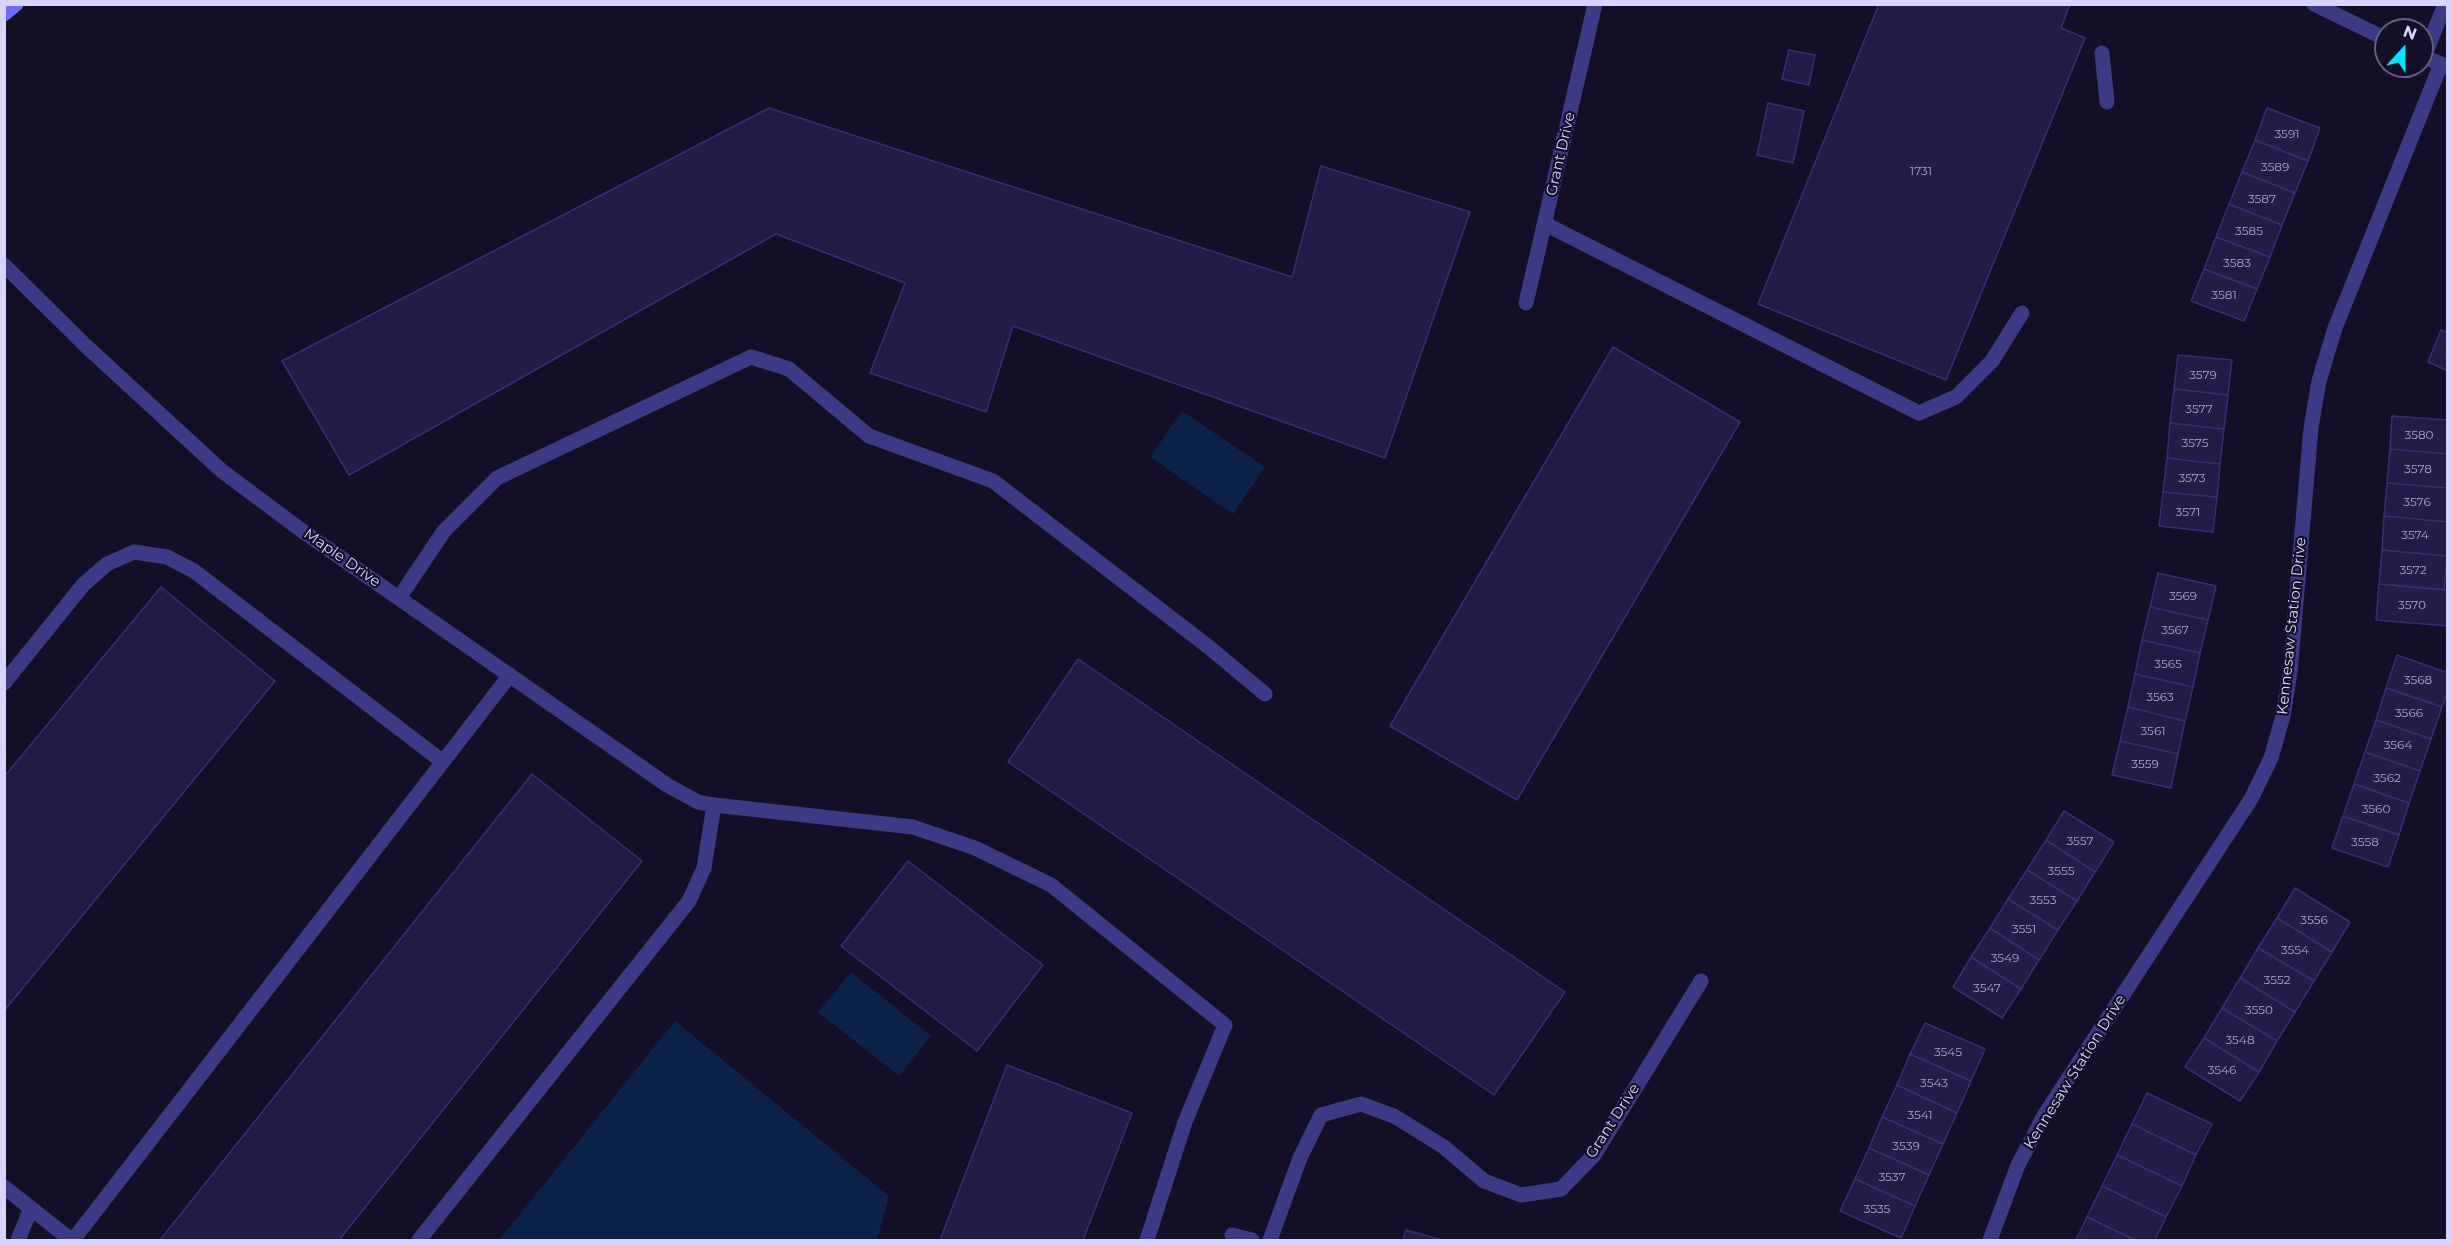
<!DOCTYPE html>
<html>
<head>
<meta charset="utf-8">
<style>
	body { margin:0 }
	#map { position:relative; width:2452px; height:1245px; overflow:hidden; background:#130f26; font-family:Montserrat,sans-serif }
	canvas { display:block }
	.frame { position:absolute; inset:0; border:6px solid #d9d4ff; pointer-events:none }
	.north { position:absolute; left:2374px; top:18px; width:60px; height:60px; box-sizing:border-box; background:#130f26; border:2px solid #625e7d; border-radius:50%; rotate:21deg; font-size:16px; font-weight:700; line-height:24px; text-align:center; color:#d9d4ff }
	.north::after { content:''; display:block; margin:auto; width:21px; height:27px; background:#00e5ff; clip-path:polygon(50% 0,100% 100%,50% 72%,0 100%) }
</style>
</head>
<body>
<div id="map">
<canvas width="2452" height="1245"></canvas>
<div class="frame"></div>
<div class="north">N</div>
</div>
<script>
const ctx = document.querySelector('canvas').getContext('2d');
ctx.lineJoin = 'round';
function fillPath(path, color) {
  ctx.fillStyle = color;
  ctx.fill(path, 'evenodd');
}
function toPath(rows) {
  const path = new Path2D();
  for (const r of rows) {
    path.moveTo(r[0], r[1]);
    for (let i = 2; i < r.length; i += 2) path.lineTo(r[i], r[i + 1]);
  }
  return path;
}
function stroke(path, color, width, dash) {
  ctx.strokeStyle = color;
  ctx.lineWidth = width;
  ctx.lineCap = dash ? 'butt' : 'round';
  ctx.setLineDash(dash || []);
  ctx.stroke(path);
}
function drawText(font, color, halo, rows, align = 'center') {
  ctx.font = font + ' Montserrat,sans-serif';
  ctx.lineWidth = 4.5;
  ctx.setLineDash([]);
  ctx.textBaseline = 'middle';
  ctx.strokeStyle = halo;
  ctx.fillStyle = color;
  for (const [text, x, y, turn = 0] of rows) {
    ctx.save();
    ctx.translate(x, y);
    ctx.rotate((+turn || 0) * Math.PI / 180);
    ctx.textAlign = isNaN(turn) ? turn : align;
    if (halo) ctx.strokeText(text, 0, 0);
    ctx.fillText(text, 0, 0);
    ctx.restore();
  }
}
fillPath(toPath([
	[1182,411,1265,467,1233,514,1150,457],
	[851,972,931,1036,899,1076,818,1012],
	[675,1021,889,1196,877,1240,499,1240]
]), '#0c2248');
const building = toPath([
	[1879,4,2070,4,2061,28,2085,38,1946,380,1758,304,1879,4],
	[1789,50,1815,55,1809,85,1782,79,1789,50],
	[1768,103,1804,111,1793,163,1757,155,1768,103],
	[769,108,1292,277,1321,166,1470,212,1385,458,1013,326,986,412,870,373,905,283,776,234,349,475,282,361,769,108],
	[2267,108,2320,128,2308,161,2255,140,2267,108],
	[2255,140,2308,161,2295,193,2242,172,2255,140],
	[2242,172,2295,193,2282,225,2229,204,2242,172],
	[2229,204,2282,225,2270,257,2216,237,2229,204],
	[2216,237,2270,257,2257,289,2204,269,2216,237],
	[2204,269,2257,289,2244,321,2191,301,2204,269],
	[2441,330,2448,333,2448,371,2428,362,2441,330],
	[1613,347,1740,422,1517,800,1390,726,1613,347],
	[2178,355,2232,360,2228,395,2174,389,2178,355],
	[2174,389,2228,395,2224,429,2170,423,2174,389],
	[2392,416,2448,420,2448,454,2390,449,2392,416],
	[2170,423,2224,429,2220,464,2167,458,2170,423],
	[2390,449,2448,454,2448,488,2387,483,2390,449],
	[2167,458,2220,464,2217,497,2163,492,2167,458],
	[2387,483,2448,488,2448,522,2384,516,2387,483],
	[2163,492,2217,497,2213,532,2159,526,2163,492],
	[2384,516,2448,522,2447,556,2382,550,2384,516],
	[2382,550,2447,556,2444,590,2379,584,2382,550],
	[2158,573,2216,586,2208,620,2150,607,2158,573],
	[2379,584,2448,590,2448,626,2376,620,2379,584],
	[161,587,275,681,4,1011,4,777,161,587],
	[2150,607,2208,620,2200,653,2142,640,2150,607],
	[2142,640,2200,653,2193,687,2135,674,2142,640],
	[2397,655,2448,673,2448,690,2442,707,2386,688,2397,655],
	[1078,659,1565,992,1494,1095,1008,762,1078,659],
	[2135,674,2193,687,2185,721,2128,707,2135,674],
	[2386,688,2442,707,2431,739,2376,720,2386,688],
	[2128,707,2185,721,2178,754,2120,741,2128,707],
	[2376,720,2431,739,2420,771,2365,752,2376,720],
	[2120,741,2178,754,2171,788,2112,775,2120,741],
	[2365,752,2420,771,2409,803,2354,784,2365,752],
	[532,774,642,861,339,1240,160,1240,532,774],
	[2354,784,2409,803,2399,835,2343,816,2354,784],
	[2064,811,2114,842,2095,872,2046,840,2064,811],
	[2343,816,2399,835,2388,867,2332,848,2343,816],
	[2046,840,2095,872,2077,901,2027,870,2046,840],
	[908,861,1043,965,977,1051,841,946,908,861],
	[2027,870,2077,901,2058,930,2008,899,2027,870],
	[2295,888,2350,922,2332,952,2277,918,2295,888],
	[2008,899,2058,930,2039,960,1990,928,2008,899],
	[2277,918,2332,952,2314,981,2258,948,2277,918],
	[1990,928,2039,960,2021,989,1971,957,1990,928],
	[2258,948,2314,981,2295,1012,2240,978,2258,948],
	[1971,957,2021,989,2002,1018,1953,987,1971,957],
	[2240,978,2295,1012,2277,1041,2222,1008,2240,978],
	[2222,1008,2277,1041,2259,1072,2204,1038,2222,1008],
	[1925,1023,1985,1049,1971,1081,1910,1054,1925,1023],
	[2204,1038,2259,1072,2240,1101,2185,1067,2204,1038],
	[1910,1054,1971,1081,1957,1113,1897,1085,1910,1054],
	[1007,1065,1132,1113,1083,1240,940,1240,1007,1065],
	[1897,1085,1957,1113,1943,1144,1882,1117,1897,1085],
	[2147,1093,2212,1124,2196,1155,2132,1124,2147,1093],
	[1882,1117,1943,1144,1929,1175,1869,1148,1882,1117],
	[2132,1124,2196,1155,2182,1186,2117,1155,2132,1124],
	[1869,1148,1929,1175,1915,1206,1855,1179,1869,1148],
	[2117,1155,2182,1186,2166,1217,2102,1186,2117,1155],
	[1855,1179,1915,1206,1901,1238,1840,1211,1855,1179],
	[2102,1186,2166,1217,2155,1240,2135,1240,2087,1217,2102,1186],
	[2087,1217,2135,1240,2076,1240,2087,1217],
	[1406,1230,1442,1240,1403,1240,1406,1230]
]);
fillPath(building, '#241b47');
stroke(building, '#3b2d73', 1.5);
stroke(toPath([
	[2102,53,2107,102],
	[2424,57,2445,4],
	[1545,224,1919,413,1956,397,1992,361,2022,313],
	[399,598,444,531,497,478,751,357,789,369,869,436,993,481,1210,648,1265,694],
	[4,683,83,585,107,564,134,552,167,557,194,571,443,762],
	[4,1187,71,1240],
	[18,1240,31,1208],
	[73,1240,510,675],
	[419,1240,689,901,704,868,714,805,913,827,975,848,1051,885,1225,1025,1185,1122,1147,1240]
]), '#3d3a85', 15);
stroke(toPath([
	[4,265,86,346,222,471,301,530,667,785,698,802,714,805],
	[1526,303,1595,4],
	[1232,1235,1252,1240],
	[1270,1240,1300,1158,1321,1115,1361,1104,1394,1116,1444,1147,1484,1181,1521,1195,1561,1189,1594,1155,1701,981],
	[1990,1240,2018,1165,2045,1114,2251,799,2271,758,2283,716,2290,672,2311,428,2319,381,2335,328,2441,64]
]), '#3d3a85', 15);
stroke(toPath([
	[2314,4,2386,39],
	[2422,56,2448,67]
]), '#3d3a85', 15);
stroke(toPath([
	[4,14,16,4]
]), '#6f6bff', 15);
drawText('12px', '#aca6d1', null, [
	["3591",2287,134],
	["3589",2275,167],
	["1731",1921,171],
	["3587",2262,199],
	["3585",2249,231],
	["3583",2237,263],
	["3581",2224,295],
	["3579",2203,375],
	["3577",2199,409],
	["3580",2419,435],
	["3575",2195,443],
	["3578",2418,469],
	["3573",2192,478],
	["3576",2417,502],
	["3571",2188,512],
	["3574",2415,535],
	["3572",2413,570],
	["3569",2183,596],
	["3570",2412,605],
	["3567",2175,630],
	["3565",2168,664],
	["3568",2418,680],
	["3563",2160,697],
	["3566",2409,713],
	["3561",2153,731],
	["3564",2398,745],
	["3559",2145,764],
	["3562",2387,778],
	["3560",2376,809],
	["3557",2080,841],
	["3558",2365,842],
	["3555",2061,871],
	["3553",2043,900],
	["3556",2314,920],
	["3551",2024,929],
	["3554",2295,950],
	["3549",2005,958],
	["3552",2277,980],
	["3547",1987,988],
	["3550",2259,1010],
	["3548",2240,1040],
	["3545",1948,1052],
	["3546",2222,1070],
	["3543",1934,1083],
	["3541",1920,1115],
	["3539",1906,1146],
	["3537",1892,1177],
	["3535",1877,1209]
]);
drawText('15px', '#d9d4ff', '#130f26', [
	["Grant Drive",1561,154,-77],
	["Maple Drive",342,558,35],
	["Kennesaw Station Drive",2292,626,-84],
	["Kennesaw Station Drive",2075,1072,-58],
	["Grant Drive",1613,1121,-57]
]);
</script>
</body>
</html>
